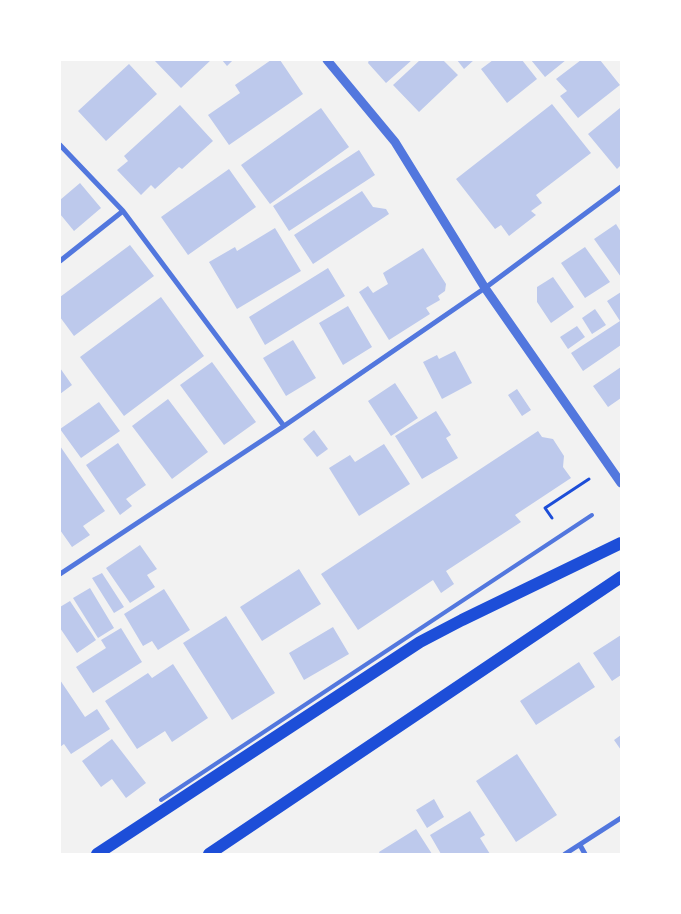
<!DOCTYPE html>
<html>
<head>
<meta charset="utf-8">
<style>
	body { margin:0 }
	#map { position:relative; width:681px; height:914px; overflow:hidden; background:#f2f2f2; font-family:"Asap Condensed",sans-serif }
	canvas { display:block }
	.frame { position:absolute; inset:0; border:61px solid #fff; pointer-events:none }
</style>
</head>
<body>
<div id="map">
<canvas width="681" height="914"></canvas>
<div class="frame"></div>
</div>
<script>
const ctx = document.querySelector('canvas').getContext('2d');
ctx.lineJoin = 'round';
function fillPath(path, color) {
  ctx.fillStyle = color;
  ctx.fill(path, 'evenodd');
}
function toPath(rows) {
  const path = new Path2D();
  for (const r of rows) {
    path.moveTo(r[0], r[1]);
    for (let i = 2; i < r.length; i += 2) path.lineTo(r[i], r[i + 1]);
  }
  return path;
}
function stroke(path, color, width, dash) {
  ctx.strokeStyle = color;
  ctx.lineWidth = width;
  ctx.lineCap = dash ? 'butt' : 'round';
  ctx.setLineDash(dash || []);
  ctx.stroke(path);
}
fillPath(toPath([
	[154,60,211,60,181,88],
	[222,60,233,60,227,66],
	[271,60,280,60,303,94,229,145,208,115,240,93,235,85],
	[369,60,412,60,386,83,368,63],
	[420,60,443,60,458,75,419,112,393,85],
	[457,60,474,60,464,69],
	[493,60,522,60,537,79,507,103,481,69],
	[531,60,566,60,545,77],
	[581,60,600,60,620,85,578,118,560,96,567,91,556,79],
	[129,64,157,94,106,141,78,111],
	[552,104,591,153,536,195,542,203,531,211,536,215,509,236,501,225,495,229,456,179],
	[180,105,213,141,182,169,179,167,155,189,151,185,141,195,117,170,128,161,124,156],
	[321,108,349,147,270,204,241,165],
	[620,108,621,165,617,169,588,134],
	[359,150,375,175,289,231,273,206],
	[229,169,256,207,188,255,161,217],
	[80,183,101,208,74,231,60,214,60,200],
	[362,191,373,207,386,209,389,214,313,264,294,235],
	[616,224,621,232,621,277,594,239],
	[275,228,301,271,237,309,209,262,235,247,237,251],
	[130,245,154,276,74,336,60,317,60,297],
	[585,247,610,282,585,298,561,263],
	[423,248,446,284,445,291,438,296,440,300,426,308,430,314,389,340,359,292,368,286,373,293,388,284,383,273],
	[328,268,345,296,265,345,249,317],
	[553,277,574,307,551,323,537,302,537,287],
	[621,292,621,345,583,371,571,353,620,321,607,301],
	[161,297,204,356,124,416,80,357],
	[348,306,372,347,343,365,319,323],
	[595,309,606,325,592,334,582,318],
	[577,326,585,337,568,349,560,337],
	[293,340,316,378,286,396,263,358],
	[455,351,472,383,442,399,423,362,437,355,439,359],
	[212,362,256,422,224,445,180,385],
	[621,367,621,398,608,407,593,386],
	[60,368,72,385,60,394],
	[395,383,418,418,391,436,368,401],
	[517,389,531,410,522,416,508,395],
	[168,399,208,452,172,479,132,426],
	[99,402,120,431,81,458,60,429],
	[436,411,451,435,446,438,458,458,422,479,395,436],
	[314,430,328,449,317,457,303,439],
	[538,431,542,437,553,439,564,456,563,467,571,478,515,515,521,522,446,571,454,584,441,593,433,580,358,630,321,574],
	[118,443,146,485,126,499,132,506,120,515,86,465],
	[384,444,410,484,359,516,329,468,350,455,355,462],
	[60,446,105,511,83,526,90,535,72,547,60,530],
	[140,545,157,569,147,575,155,587,130,603,106,568],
	[299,569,321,604,262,641,240,607],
	[102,573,124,607,114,613,92,578],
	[90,588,114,628,98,638,73,598],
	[164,589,190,630,158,650,152,641,143,646,124,614],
	[70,601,96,640,77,653,60,628,60,607],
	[226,616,275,693,232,720,183,643],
	[333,627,349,654,304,680,289,653],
	[121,628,142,662,93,693,76,667,106,648,101,640],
	[621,635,621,675,612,681,593,653],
	[579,662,595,687,536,725,520,701],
	[173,664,208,718,172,742,165,731,137,749,105,701,148,673,152,678],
	[60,680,85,717,97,709,110,729,71,754,64,744,60,747],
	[621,735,621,750,614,740],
	[112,739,146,783,126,798,112,779,101,787,82,761],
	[517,754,557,815,516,842,476,781],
	[434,799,444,817,427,828,416,810],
	[470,811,485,835,480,838,490,854,441,854,430,835],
	[416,829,432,854,380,854,379,852]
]), '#bdc9ec');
stroke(toPath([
	[552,518,545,508,589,479]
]), '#1d4ed8', 3);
stroke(toPath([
	[161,800,592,515]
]), '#5277de', 4);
stroke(toPath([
	[60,145,123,211,284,426],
	[60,261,123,211],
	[60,574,284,426,485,288,621,187],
	[580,845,585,854],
	[565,854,621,818]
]), '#5277de', 5);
stroke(toPath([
	[327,60,395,142,485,288,621,483]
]), '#5277de', 9);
stroke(toPath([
	[97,854,420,642,462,620,621,543],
	[209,854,621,577]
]), '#1d4ed8', 12);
</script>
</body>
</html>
